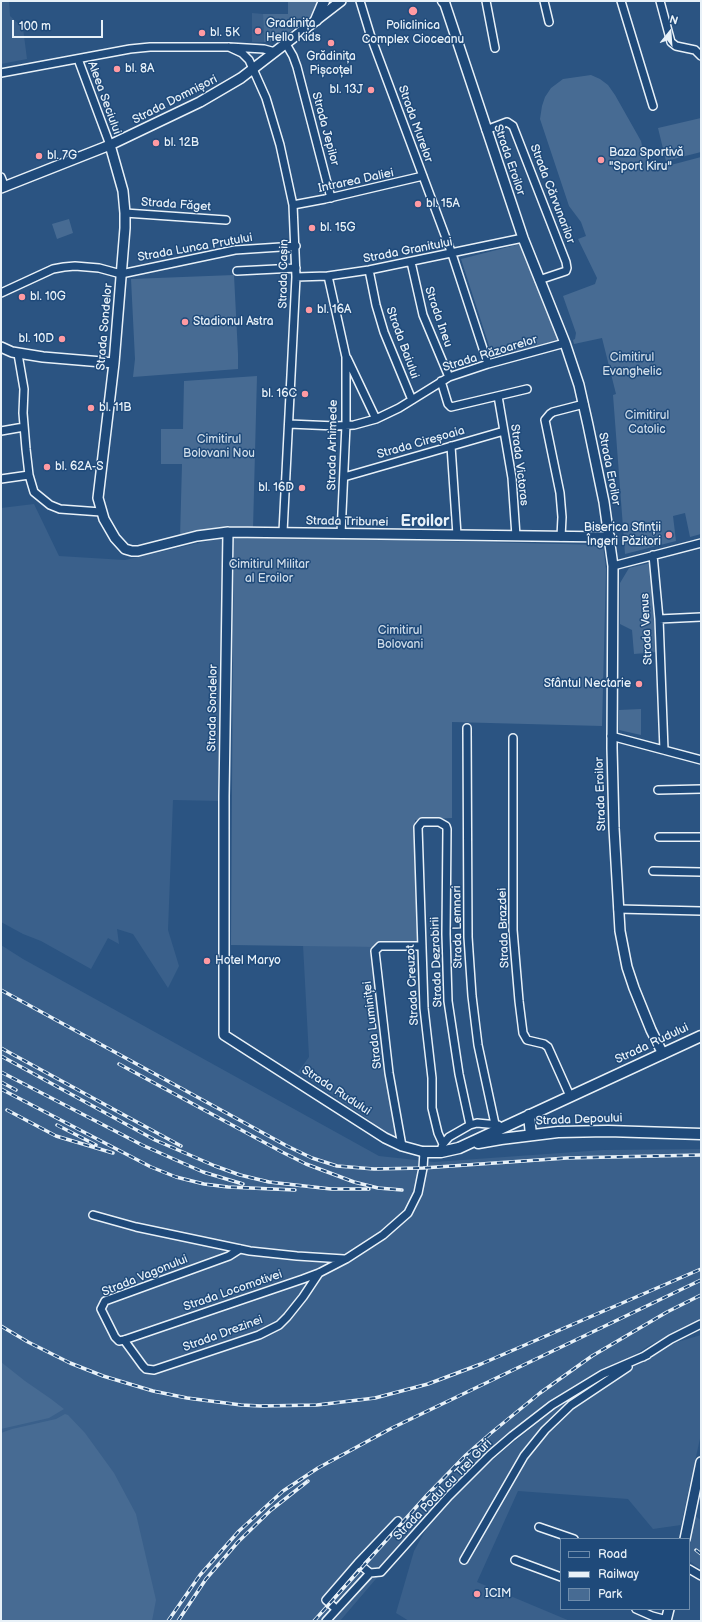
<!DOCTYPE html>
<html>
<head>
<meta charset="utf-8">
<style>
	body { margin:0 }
	#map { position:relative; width:702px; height:1622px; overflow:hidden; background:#2b5482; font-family:"Balsamiq Sans",sans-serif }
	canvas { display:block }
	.frame { position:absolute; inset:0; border:2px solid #e8f1f8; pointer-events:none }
	.legend { position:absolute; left:560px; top:1538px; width:130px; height:72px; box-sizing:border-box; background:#1f4a7a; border:1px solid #6f8dac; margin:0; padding:5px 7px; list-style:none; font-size:12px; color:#e8f1f8 }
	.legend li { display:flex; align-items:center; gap:8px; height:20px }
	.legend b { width:20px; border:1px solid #6f8dac }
	.north { position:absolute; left:650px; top:12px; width:40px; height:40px; -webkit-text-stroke:3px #1f4a7a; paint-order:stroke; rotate:17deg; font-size:11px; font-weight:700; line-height:16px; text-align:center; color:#e8f1f8 }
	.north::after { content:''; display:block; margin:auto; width:14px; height:18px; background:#e8f1f8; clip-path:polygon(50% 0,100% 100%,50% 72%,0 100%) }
	.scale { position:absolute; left:12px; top:20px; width:91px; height:18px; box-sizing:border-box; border:2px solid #e8f1f8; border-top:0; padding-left:5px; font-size:12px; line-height:14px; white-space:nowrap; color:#e8f1f8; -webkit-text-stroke:3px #1f4a7a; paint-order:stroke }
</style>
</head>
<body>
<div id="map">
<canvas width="702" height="1622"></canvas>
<div class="frame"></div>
<ul class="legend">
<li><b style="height:5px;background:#1f4a7a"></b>Road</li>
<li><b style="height:5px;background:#e8f1f8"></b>Railway</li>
<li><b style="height:11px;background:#476b93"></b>Park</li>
</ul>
<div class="north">N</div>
<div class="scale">100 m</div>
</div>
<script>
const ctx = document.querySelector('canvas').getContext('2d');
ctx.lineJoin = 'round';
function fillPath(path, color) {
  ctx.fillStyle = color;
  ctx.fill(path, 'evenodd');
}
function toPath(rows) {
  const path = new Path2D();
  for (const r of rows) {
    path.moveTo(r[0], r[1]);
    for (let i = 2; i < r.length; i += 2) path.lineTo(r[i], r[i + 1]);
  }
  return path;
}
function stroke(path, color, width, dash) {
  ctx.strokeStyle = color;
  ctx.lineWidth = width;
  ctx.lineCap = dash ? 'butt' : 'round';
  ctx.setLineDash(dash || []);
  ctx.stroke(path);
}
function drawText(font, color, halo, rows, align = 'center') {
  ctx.font = font + ' "Balsamiq Sans",sans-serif';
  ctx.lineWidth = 3;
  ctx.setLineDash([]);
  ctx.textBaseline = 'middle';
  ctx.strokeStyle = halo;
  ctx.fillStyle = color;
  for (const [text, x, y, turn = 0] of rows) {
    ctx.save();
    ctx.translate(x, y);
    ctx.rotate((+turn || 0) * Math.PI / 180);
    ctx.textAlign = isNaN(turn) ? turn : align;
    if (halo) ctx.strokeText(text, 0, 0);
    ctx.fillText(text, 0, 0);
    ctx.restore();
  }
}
fillPath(toPath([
	[1,1,9,1,10,16,23,28,27,59,1,64],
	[252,13,263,14,264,42,252,42],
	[34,504,59,556,125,560,221,538,226,543,220,801,173,800,168,930,179,966,168,988,133,934,117,929,119,944,108,938,91,969,41,941,23,934,1,922,1,508],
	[1,945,23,959,379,1156,434,1162,603,1150,701,1149,701,1319,650,1345,552,1407,490,1455,433,1512,340,1621,1,1621],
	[303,945,371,947,397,1136,391,1135,377,1129,371,1121,298,1072,309,1057],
	[701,1335,701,1434,681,1525,653,1529,628,1499,518,1491,477,1582,570,1621,409,1621,396,1613,414,1551,430,1522,466,1484,505,1449,554,1410,647,1351],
	[695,1516,701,1520,701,1569,689,1561,689,1543]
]), '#3a608b');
fillPath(toPath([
	[288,1,317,1,316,12,277,41,264,42,263,14,288,14],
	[591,75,600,79,608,85,615,95,641,141,643,150,652,170,701,157,701,534,690,537,685,513,673,516,676,541,625,554,613,395,616,394,602,338,574,344,573,340,575,339,576,333,563,296,595,284,597,278,578,239,586,236,581,222,569,206,540,119,542,106,545,97,551,88,563,79],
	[701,118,701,152,666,161,658,128],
	[69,219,73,233,57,239,52,224],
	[520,244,559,341,493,358,461,259],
	[234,275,238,354,238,369,133,377,135,359,131,279],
	[257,376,253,529,224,527,214,528,180,538,182,464,161,464,161,429,183,429,184,381],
	[238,536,603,545,606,569,602,726,452,722,452,818,415,820,420,944,371,947,231,945,233,632,234,539],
	[650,563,659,650,657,652,634,654,632,630,620,624,620,583,629,568],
	[641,709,641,735,619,730,619,710],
	[1,1362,25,1381,51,1399,64,1409,49,1418,1,1429],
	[65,1414,68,1415,85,1433,114,1473,136,1514,156,1600,152,1621,1,1621,1,1433,12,1429,56,1419]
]), '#476b93');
const minor = toPath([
	[360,1,371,37,452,254,488,364],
	[486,1,495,48],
	[544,1,549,22],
	[621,1,653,106],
	[660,1,671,42,676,46,695,50,701,56],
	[286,44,293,56,297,67,331,198],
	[229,47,242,53,249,60,266,98,280,145,293,205,296,277,283,532],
	[78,59,110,145],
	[1,73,130,49,150,47,229,47,264,49,275,52],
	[486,130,507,122,513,126,566,262,567,268,566,271,539,280],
	[1,177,5,187],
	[293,205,325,199,423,176],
	[125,213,226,220],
	[411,262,423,315,449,377],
	[369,270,376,305,384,332,412,400],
	[237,271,296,268],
	[328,276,346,357,346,425,341,534],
	[296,277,328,276,369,270,523,238],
	[1,293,53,269,64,267,75,266,99,268,121,274,235,250,296,246],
	[18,354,24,389,23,413,26,449,29,475,34,492,50,505,60,509,101,512],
	[347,358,376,419],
	[441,381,448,404,451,407,527,389],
	[498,396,512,478,516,536],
	[289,424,336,426,354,425,376,419,399,408,449,377,488,364,565,343],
	[1,431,24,427],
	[451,446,457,535],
	[344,477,504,431],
	[1,479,29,475],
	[561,537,562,517,560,493,545,420,550,414,553,412,584,404],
	[653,555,659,619,664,750],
	[613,566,701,543],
	[659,619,701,617],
	[467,728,468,937,472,996,478,1045,495,1124],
	[611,736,701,760],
	[513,738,513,930,519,1001,523,1033,527,1040,544,1044,548,1047,570,1096],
	[658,790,701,789],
	[659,837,701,837],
	[653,871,701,872],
	[618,909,701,911],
	[443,1144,438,1133,432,1108,432,1078,424,1008,418,827,422,822,439,822,446,826,447,829,446,934,448,1001,459,1074,470,1125],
	[402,1146,389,1073,375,951,380,946,422,946],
	[442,1147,443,1144,449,1137,470,1125,477,1123,498,1125],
	[93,1215,136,1227,250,1251,297,1256,344,1259],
	[240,1249,229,1256,105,1301,101,1309,115,1337,119,1341,124,1340,303,1279,319,1273,346,1259,383,1235,408,1213,418,1193,423,1168,424,1152],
	[124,1340,143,1366,146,1369,154,1370,259,1335,279,1325,287,1317,303,1297,319,1273],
	[643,1357,671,1339,701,1324],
	[539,1527,574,1539],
	[464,1560,524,1456,545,1430,571,1405,628,1367],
	[515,1560,561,1577],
	[358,1563,398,1521],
	[689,1569,701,1576],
	[336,1609,326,1600,358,1563,370,1573],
	[636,1609,652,1616,667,1620],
	[326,1621,370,1573,381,1572,449,1496,490,1455,512,1436,552,1405,603,1374,647,1355]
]);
const tertiary = toPath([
	[444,1,523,238,565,343,579,385,588,425,604,502,613,566,612,748,614,828,620,931,627,967,634,988,651,1030,663,1054],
	[110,145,123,191,125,213,125,228,114,363,98,498,104,519,115,538,125,549,132,551,138,551,197,536,228,532,610,537],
	[1,188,110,145,200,102,241,78,341,1],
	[1,347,12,352,43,357,114,363],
	[228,532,224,796,224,1035,385,1138,402,1146,424,1152],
	[685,1539,701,1462],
	[666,1621,669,1609]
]);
const secondary = toPath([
	[443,1,444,2],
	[316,20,324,1],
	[529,1115,531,1135],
	[478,1143,501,1139,558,1132,608,1131,701,1134],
	[424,1152,441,1152,459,1148,701,1036]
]);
stroke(minor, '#e8f1f8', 10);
stroke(tertiary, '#e8f1f8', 12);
stroke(secondary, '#e8f1f8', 13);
stroke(minor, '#1f4a7a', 7);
stroke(tertiary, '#1f4a7a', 9);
stroke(secondary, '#1f4a7a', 10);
const rail = toPath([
	[1,990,287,1146,312,1158,337,1166,374,1169,423,1168,567,1158,701,1155],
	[1,1048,181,1146],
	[1,1056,155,1140,215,1166,240,1175,269,1182,331,1189,369,1189],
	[119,1064,282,1152,306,1164,354,1182,378,1188,402,1190],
	[1,1072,142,1145,203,1172,243,1184],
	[1,1082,16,1090],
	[1,1089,151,1167,176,1177,204,1184,228,1187,295,1190],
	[7,1110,56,1136,113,1153],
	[57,1125,96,1145],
	[1,1326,28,1342,70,1363,103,1376,153,1391,187,1398,241,1405,261,1406,317,1405,375,1398,428,1384,481,1364,701,1269],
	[696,1550,701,1554],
	[168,1621,200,1575,239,1531,283,1491,318,1468,392,1428,701,1280],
	[178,1621,206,1579,238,1542,271,1510,308,1481],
	[314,1621,427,1495,466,1455,491,1433,540,1393,592,1356,667,1312,701,1295]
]);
stroke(rail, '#e8f1f8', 3.5);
stroke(rail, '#1f4a7a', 2, [6]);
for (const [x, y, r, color] of [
	[413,11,5,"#ff9aa2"],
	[258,31,4,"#ff9aa2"],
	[202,33,4,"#ff9aa2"],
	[331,43,4,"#ff9aa2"],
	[117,69,4,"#ff9aa2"],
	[371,90,4,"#ff9aa2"],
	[156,143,4,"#ff9aa2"],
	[39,156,4,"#ff9aa2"],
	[601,160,4,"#ff9aa2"],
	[418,204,4,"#ff9aa2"],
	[312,228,4,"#ff9aa2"],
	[22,297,4,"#ff9aa2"],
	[309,310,4,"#ff9aa2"],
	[185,322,4,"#ff9aa2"],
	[62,339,4,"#ff9aa2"],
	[305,394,4,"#ff9aa2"],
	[91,408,4,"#ff9aa2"],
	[47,467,4,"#ff9aa2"],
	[302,488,4,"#ff9aa2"],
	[669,535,4,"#ff9aa2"],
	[639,684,4,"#ff9aa2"],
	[207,961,4,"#ff9aa2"],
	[477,1594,4,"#ff9aa2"]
]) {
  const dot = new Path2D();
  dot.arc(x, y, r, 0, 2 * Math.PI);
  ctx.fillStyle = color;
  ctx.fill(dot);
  stroke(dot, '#1f4a7a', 1.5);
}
drawText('12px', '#e8f1f8', '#1f4a7a', [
	["Gradinița",266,24],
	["Hello Kids",266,38],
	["Policlinica",413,26,"center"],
	["Complex Cioceanu",413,40,"center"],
	["bl. 5K",210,33],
	["Grădinița",331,57,"center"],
	["Pișcoțel",331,71,"center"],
	["bl. 8A",125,69],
	["bl. 13J",363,90,"right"],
	["bl. 12B",164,143],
	["Baza Sportivă",609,153],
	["\"Sport Kiru\"",609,167],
	["bl. 7G",47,156],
	["bl. 15A",426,204],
	["bl. 15G",320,228],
	["bl. 10G",30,297],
	["bl. 16A",317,310],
	["Stadionul Astra",193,322],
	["bl. 10D",54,339,"right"],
	["bl. 16C",297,394,"right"],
	["bl. 11B",99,408],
	["bl. 62A-S",55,467],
	["bl. 16D",294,488,"right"],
	["Biserica Sfinții",661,528,"right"],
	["Îngeri Păzitori",661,542,"right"],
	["Sfântul Nectarie",631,684,"right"],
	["Hotel Maryo",215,961],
	["ICIM",485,1594]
], 'left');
drawText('12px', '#e8f1f8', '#1f4a7a', [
	["Aleea Seciului",104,98,70],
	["Strada Domnișori",175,100,-27],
	["Strada Murelor",415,124,70],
	["Strada Jepilor",325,129,75],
	["Strada Eroilor",509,160,71],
	["Intrarea Daliei",356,181,-12],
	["Strada Cărvunarilor",552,194,69],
	["Strada Făget",176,205,4],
	["Strada Lunca Prutului",195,248,-10],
	["Strada Granitului",408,251,-11],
	["Strada Cașin",284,274,-89],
	["Strada Ineu",438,317,71],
	["Strada Sondelor",105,327,-85],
	["Strada Baiului",402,343,70],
	["Strada Răzoarelor",490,354,-17],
	["Strada Cireșoaia",421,443,-16],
	["Strada Arhimede",333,445,-89],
	["Strada Victoras",519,465,83],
	["Strada Eroilor",609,469,79],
	["Strada Tribunei",347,522,1],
	["Strada Venus",647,629,-93],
	["Strada Sondelor",213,708,-89],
	["Strada Eroilor",601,794,-92],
	["Strada Lemnari",458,927,-91],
	["Strada Brazdei",504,928,-92],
	["Strada Dezrobirii",437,962,-92],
	["Strada Creuzot",413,985,-93],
	["Strada Luminiței",373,1025,-97],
	["Strada Rudului",652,1044,-25],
	["Strada Rudului",336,1091,33],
	["Strada Depoului",579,1120,-2],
	["Strada Vagonului",145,1276,-22],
	["Strada Locomotivei",233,1291,-19],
	["Strada Drezinei",223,1334,-20],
	["Strada Podul cu Trei Guri",443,1490,-46]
]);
drawText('12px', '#d0dde9', '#1f4a7a', [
	["Cimitirul",632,358],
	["Evanghelic",632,372],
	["Cimitirul",647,416],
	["Catolic",647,430],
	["Cimitirul",219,440],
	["Bolovani Nou",219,454],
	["Cimitirul Militar",269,565],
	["al Eroilor",269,579],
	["Cimitirul",400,631],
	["Bolovani",400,645]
]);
drawText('bold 16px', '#e8f1f8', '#1f4a7a', [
	["Eroilor",425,522]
]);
</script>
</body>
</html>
